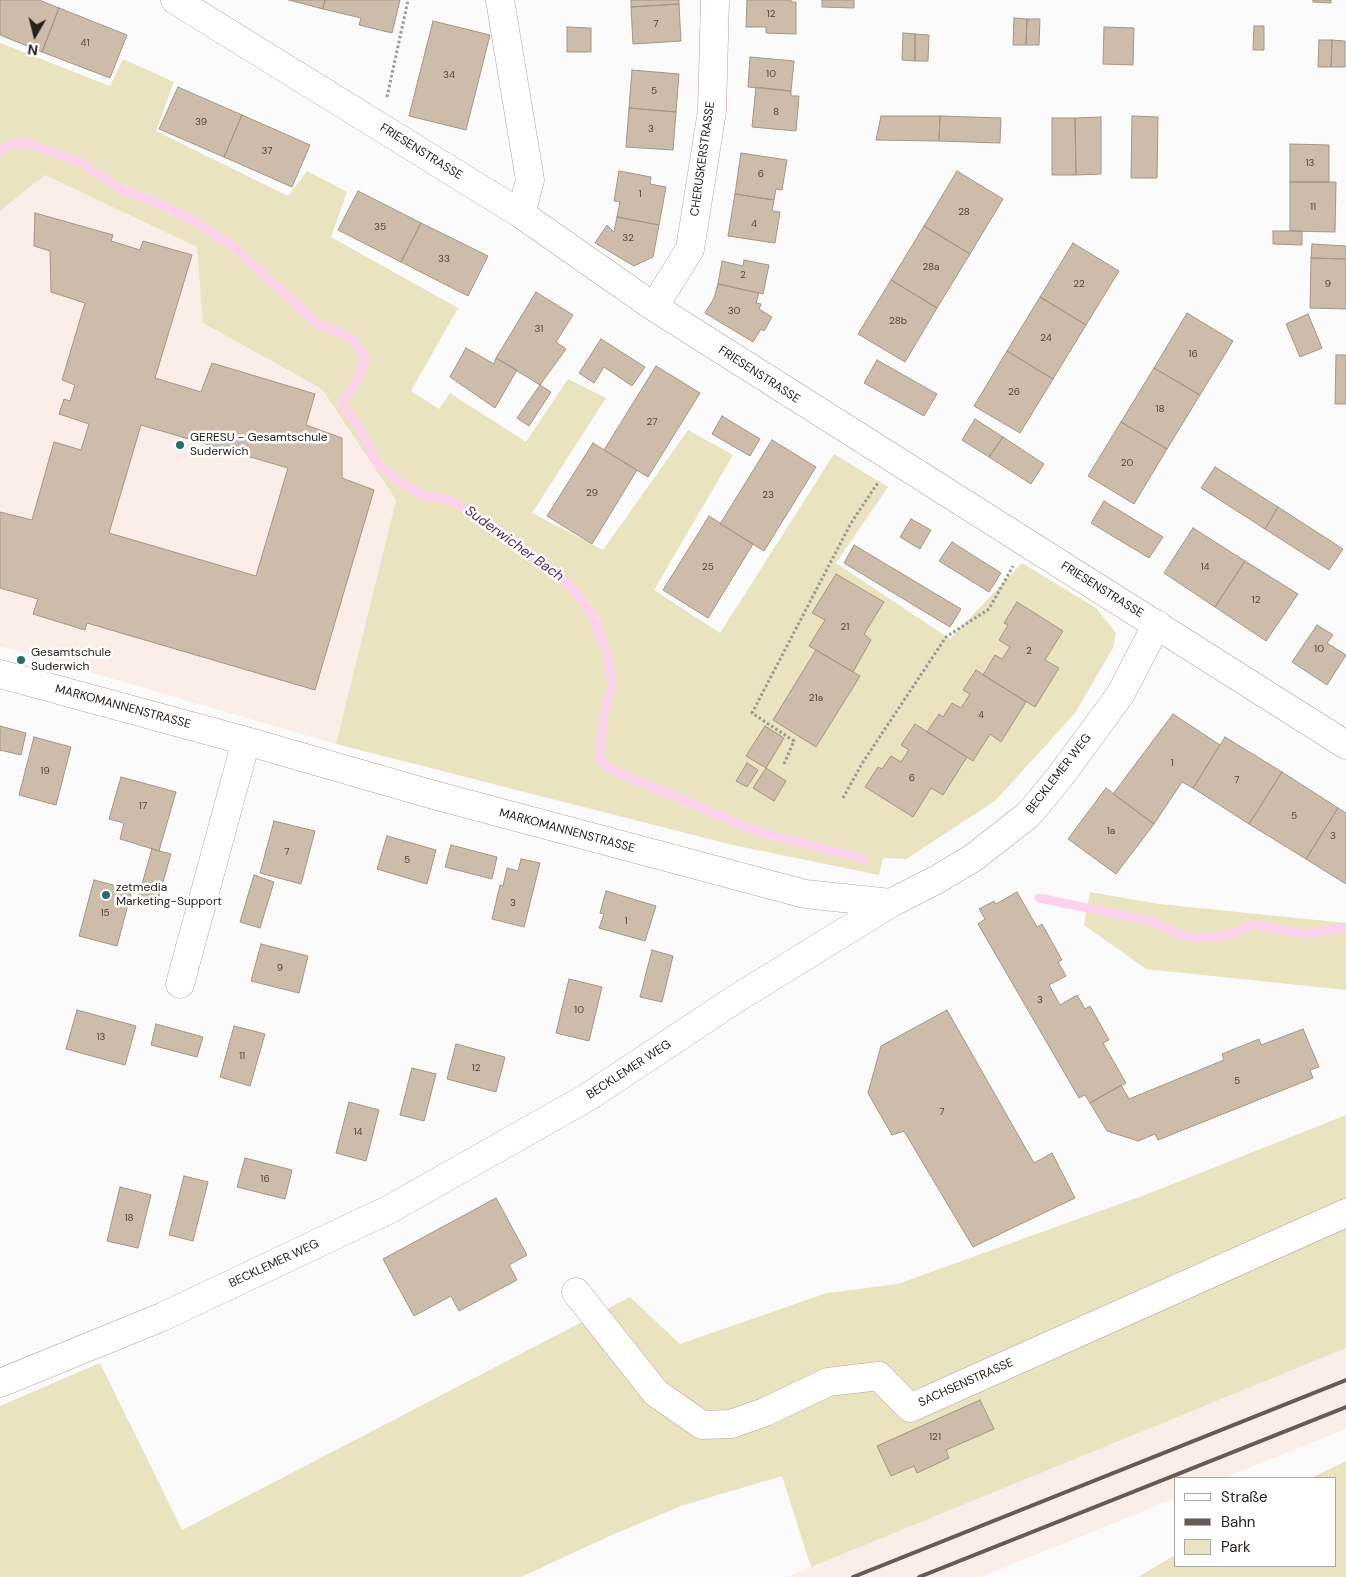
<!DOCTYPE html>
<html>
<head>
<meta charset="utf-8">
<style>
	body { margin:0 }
	#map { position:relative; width:1346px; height:1577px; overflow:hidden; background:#fbfbfb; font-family:"DM Sans",sans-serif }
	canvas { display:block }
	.legend { position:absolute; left:1174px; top:1477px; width:162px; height:90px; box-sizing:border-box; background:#fff; border:1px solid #a9a6a4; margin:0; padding:6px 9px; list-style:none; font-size:15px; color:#29201c }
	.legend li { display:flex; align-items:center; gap:10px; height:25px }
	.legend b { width:25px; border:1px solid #a9a6a4 }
	.north { position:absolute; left:10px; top:10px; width:50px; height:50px; -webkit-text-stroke:4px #fff; paint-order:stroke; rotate:188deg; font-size:14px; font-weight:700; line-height:20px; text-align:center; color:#29201c }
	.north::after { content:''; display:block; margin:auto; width:18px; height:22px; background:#29201c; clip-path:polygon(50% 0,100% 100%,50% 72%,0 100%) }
</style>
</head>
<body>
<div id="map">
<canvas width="1346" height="1577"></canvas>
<ul class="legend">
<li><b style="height:6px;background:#fff"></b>Straße</li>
<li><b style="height:6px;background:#625b58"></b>Bahn</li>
<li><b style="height:14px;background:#e9e3bf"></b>Park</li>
</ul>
<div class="north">N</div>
</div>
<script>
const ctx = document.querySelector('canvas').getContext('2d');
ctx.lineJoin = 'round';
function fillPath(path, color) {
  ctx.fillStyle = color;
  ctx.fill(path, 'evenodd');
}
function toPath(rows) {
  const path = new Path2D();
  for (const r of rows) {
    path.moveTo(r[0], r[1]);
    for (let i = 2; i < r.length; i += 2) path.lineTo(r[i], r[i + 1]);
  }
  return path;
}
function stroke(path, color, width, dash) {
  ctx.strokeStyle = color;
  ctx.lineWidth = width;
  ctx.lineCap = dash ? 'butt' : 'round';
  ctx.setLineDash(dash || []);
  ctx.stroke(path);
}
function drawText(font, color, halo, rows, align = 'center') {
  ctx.font = font + ' "DM Sans",sans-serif';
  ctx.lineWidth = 5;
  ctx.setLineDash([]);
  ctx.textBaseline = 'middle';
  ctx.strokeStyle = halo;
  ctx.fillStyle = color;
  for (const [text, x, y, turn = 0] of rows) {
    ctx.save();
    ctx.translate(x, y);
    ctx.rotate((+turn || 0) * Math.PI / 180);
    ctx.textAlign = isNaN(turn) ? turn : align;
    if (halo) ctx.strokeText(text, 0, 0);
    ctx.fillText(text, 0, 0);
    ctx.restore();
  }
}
fillPath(toPath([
	[45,175,198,247,203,323,322,389,396,500,336,744,0,646,0,211],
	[1346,1348,1346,1429,1224,1478,1175,1478,1175,1498,981,1577,786,1577]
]), '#fbede8');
fillPath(toPath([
	[0,43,110,86,123,59,174,82,156,131,288,196,307,171,347,192,331,237,458,308,411,391,439,409,450,393,526,442,568,379,606,398,532,513,603,550,688,430,733,455,654,590,720,633,834,454,888,487,836,563,950,639,1022,563,1096,608,1116,633,1113,648,1075,713,995,801,906,859,883,858,879,875,733,845,336,744,396,500,322,389,203,323,197,247,45,175,0,211],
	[1090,892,1159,904,1346,923,1346,990,1146,969,1084,925],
	[1346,1115,1346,1348,811,1567,782,1476,681,1506,612,1535,521,1577,0,1577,0,1406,100,1363,182,1530,630,1297,680,1344,827,1293,898,1284,1150,1193],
	[1346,1461,1346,1577,1138,1577,1175,1555,1175,1566,1335,1566,1335,1478,1311,1478]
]), '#e9e3bf');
stroke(toPath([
	[0,151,6,147,24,142,80,162,122,190,153,201,191,219,231,245,319,325,350,337,366,357,359,377,342,403,360,429,376,462,398,481,422,495,450,500,490,524,570,585,592,614,607,653,612,684,604,715,599,758,610,769,756,831,864,859],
	[1039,898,1155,922,1179,935,1197,938,1225,936,1253,925,1305,934,1346,927]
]), '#fdd2ed', 9);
const building = toPath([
	[0,0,39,0,59,8,42,52,0,35,0,0],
	[289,0,325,0,323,9,289,0],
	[325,0,400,0,392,33,359,25,361,18,323,9,325,0],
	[631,0,679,0,679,4,631,7,631,0],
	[747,0,791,0,791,2,796,2,796,34,766,33,766,27,746,27,747,0],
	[822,0,854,0,854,8,822,7,822,0],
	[1313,0,1331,0,1331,3,1313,2,1313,0],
	[679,4,681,41,633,44,631,7,679,4],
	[59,8,127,35,110,78,42,52,59,8],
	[1014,18,1027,19,1026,45,1013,45,1014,18],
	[1027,19,1040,19,1039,45,1026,45,1027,19],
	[433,21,490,35,466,130,409,116,433,21],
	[1254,26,1264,26,1264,50,1253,50,1254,26],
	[567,27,591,28,591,52,567,52,567,27],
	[1104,27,1134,28,1133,65,1103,64,1104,27],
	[903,33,915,34,915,61,902,60,903,33],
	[915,34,929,35,928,61,915,61,915,34],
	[1319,40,1332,40,1331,67,1318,67,1319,40],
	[1332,40,1345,41,1345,67,1331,67,1332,40],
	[750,57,794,61,791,91,748,87,750,57],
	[632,70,679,74,676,112,629,108,632,70],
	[178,87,242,115,224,157,159,129,178,87],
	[756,87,791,91,791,96,799,96,796,131,752,127,756,87],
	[629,108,676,112,673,150,626,147,629,108],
	[242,115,310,145,292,187,224,157,242,115],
	[881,116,940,116,939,141,876,140,881,116],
	[940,116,1001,118,1000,143,939,141,940,116],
	[1132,116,1158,117,1157,178,1131,178,1132,116],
	[1101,117,1101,174,1076,175,1075,118,1101,117],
	[1052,118,1075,118,1076,175,1052,175,1052,118],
	[1290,144,1329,145,1329,182,1290,182,1290,144],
	[741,153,787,160,782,190,776,189,774,200,735,194,741,153],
	[619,171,651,177,650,184,666,187,659,225,617,217,620,202,614,201,619,171],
	[957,171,1003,199,970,254,924,226,957,171],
	[1290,182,1336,182,1335,232,1290,231,1290,182],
	[358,191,421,223,401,262,338,230,358,191],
	[735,194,774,200,772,211,780,212,775,243,728,236,735,194],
	[35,213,113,235,111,241,140,250,143,241,192,255,155,378,201,392,212,363,315,394,306,425,342,438,342,478,374,490,315,690,87,623,85,630,33,614,38,599,0,588,0,512,32,520,54,442,81,450,89,424,59,414,64,399,70,401,75,385,62,380,85,303,51,292,50,251,34,246,35,213],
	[141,425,288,468,256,576,109,533,141,425],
	[617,217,659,225,653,257,634,266,595,243,607,225,614,232,617,217],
	[421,223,488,256,468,296,401,262,421,223],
	[924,226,970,254,937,308,891,280,924,226],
	[1273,231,1302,231,1302,245,1273,244,1273,231],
	[1073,243,1119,271,1086,325,1040,297,1073,243],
	[1312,244,1346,246,1346,259,1311,258,1312,244],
	[1311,258,1346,259,1346,309,1310,308,1311,258],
	[744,260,769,265,763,294,718,284,722,261,743,266,744,260],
	[891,280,937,308,905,362,858,334,891,280],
	[718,284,759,293,756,303,761,304,759,309,772,317,764,331,761,329,753,342,705,313,714,298,718,284],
	[536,292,573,315,556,342,566,349,540,385,496,358,536,292],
	[1040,297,1086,325,1053,379,1007,351,1040,297],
	[1187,313,1233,341,1200,395,1154,368,1187,313],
	[1308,314,1322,348,1300,357,1286,324,1308,314],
	[601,339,645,367,632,386,604,367,594,383,579,373,601,339],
	[466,348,494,364,496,358,517,370,495,408,450,377,466,348],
	[1007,351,1053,379,1020,433,974,406,1007,351],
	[1336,355,1346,355,1346,404,1335,404,1336,355],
	[877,360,937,394,924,416,864,383,877,360],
	[656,366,700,393,648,477,604,450,656,366],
	[1154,368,1200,395,1167,449,1121,422,1154,368],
	[540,385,551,392,529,426,517,418,540,385],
	[722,416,760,439,750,456,712,434,722,416],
	[975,419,1003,437,989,457,962,440,975,419],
	[1121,422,1167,449,1134,504,1088,476,1121,422],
	[1003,437,1044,464,1031,484,989,457,1003,437],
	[772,440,816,467,764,551,720,524,772,440],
	[593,443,637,470,592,544,547,516,593,443],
	[1215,467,1278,507,1265,529,1201,488,1215,467],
	[1104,501,1163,537,1149,558,1091,523,1104,501],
	[1278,507,1343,549,1329,570,1265,529,1278,507],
	[709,516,753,544,708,618,663,590,709,516],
	[911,519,931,530,920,549,900,537,911,519],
	[1193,528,1245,561,1215,607,1164,573,1193,528],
	[952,542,1001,573,989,592,939,561,952,542],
	[854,545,961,609,950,627,844,563,854,545],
	[1245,561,1298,594,1266,641,1215,607,1245,561],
	[836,574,884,602,864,634,871,640,853,672,809,646,825,620,812,613,836,574],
	[1017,602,1063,631,1045,660,1059,668,1035,707,983,675,995,655,1002,659,1010,647,999,640,1008,625,1004,623,1017,602],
	[1317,625,1333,635,1327,643,1346,655,1327,685,1292,662,1317,625],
	[816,650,860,676,816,747,773,720,816,650],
	[976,670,1026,702,1001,742,990,734,973,761,927,732,939,714,943,717,952,703,961,708,970,694,963,690,976,670],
	[1173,714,1220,745,1193,788,1182,782,1154,824,1113,794,1173,714],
	[915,724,967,757,943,795,931,788,913,817,865,787,878,767,882,769,891,756,901,762,909,750,901,745,915,724],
	[0,726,26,733,21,755,0,750,0,726],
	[765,726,784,738,766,768,746,756,765,726],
	[34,737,71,747,56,805,19,795,34,737],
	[1225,737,1282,772,1249,824,1193,788,1225,737],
	[747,763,758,770,747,787,736,781,747,763],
	[766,768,786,781,774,801,753,788,766,768],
	[1282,772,1338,808,1306,859,1249,824,1282,772],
	[121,777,176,792,159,851,120,839,124,823,109,819,121,777],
	[1106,788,1154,824,1116,874,1068,839,1106,788],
	[1338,808,1346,813,1346,884,1306,859,1338,808],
	[274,821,315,831,301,884,260,873,274,821],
	[387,836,436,850,427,884,377,869,387,836],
	[451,845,497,857,492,879,445,867,451,845],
	[152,849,171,854,157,903,138,898,152,849],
	[521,859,540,863,524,927,492,919,500,885,503,886,507,868,518,871,521,859],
	[254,875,274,882,260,928,240,922,254,875],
	[94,880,132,890,117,946,79,936,94,880],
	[606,891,656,906,645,941,599,928,604,914,600,913,606,891],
	[1017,892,1037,927,1042,924,1062,960,1058,962,1066,976,1049,985,1060,1005,1077,995,1085,1009,1090,1006,1109,1040,1103,1043,1126,1083,1090,1103,1085,1095,1079,1098,978,924,985,919,979,909,994,901,996,904,1017,892],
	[261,944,308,956,299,993,251,981,261,944],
	[652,950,673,956,662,1002,640,997,652,950],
	[569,979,602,987,589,1041,556,1033,569,979],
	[77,1010,136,1026,125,1065,66,1049,77,1010],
	[947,1010,1034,1163,1052,1153,1075,1198,973,1247,904,1131,892,1135,868,1093,881,1046,947,1010],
	[156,1024,203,1037,197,1057,151,1045,156,1024],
	[234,1026,265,1034,250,1086,220,1077,234,1026],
	[1303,1029,1319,1067,1310,1070,1313,1078,1158,1140,1155,1134,1138,1141,1107,1131,1090,1103,1121,1085,1129,1099,1224,1060,1222,1054,1259,1039,1261,1045,1303,1029],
	[456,1044,505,1057,496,1092,447,1079,456,1044],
	[412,1068,436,1074,424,1121,400,1115,412,1068],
	[349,1102,379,1110,366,1161,336,1153,349,1102],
	[245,1158,292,1170,285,1199,237,1187,245,1158],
	[184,1176,208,1182,193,1241,169,1235,184,1176],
	[120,1187,151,1195,138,1248,107,1241,120,1187],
	[496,1198,527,1255,509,1265,517,1280,459,1311,451,1296,414,1316,383,1259,496,1198],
	[980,1400,994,1429,946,1450,949,1458,917,1473,914,1466,891,1476,877,1446,980,1400]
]);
fillPath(building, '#cdbca9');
stroke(building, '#a59583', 1);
const minor = toPath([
	[175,0,521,214,654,307,1346,745],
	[500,0,530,180,521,214],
	[654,307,690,249,712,111,715,0],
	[0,674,246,741,434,795,805,894,891,903],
	[180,984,246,741],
	[576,1292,656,1393,702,1425,731,1424,765,1412,828,1382,879,1376,910,1408,1346,1213],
	[0,1383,162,1317,390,1209,588,1097,734,1000,891,903,936,880,973,858,1029,814,1059,778,1120,695,1157,624]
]);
stroke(minor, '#bca39b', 29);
stroke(toPath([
	[387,97,408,0],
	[784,764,794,741,752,713,851,523,879,481],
	[843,798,863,762,946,637,989,609,1013,566]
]), '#9b9795', 3, [2.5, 2.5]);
stroke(minor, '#fff', 28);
stroke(toPath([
	[853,1577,1346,1380],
	[919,1577,1346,1407]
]), '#625b58', 4);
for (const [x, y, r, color] of [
	[180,445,5,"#256f6a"],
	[21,660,5,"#256f6a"],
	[106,895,5,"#256f6a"]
]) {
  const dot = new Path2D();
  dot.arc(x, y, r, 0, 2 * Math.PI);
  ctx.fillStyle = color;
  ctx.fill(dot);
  stroke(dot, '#fff', 2);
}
drawText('10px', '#52473f', null, [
	["12",771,14],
	["7",656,24],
	["41",85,43],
	["10",771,74],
	["34",449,75],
	["5",654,91],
	["8",776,112],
	["39",201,122],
	["3",651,129],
	["37",267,151],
	["13",1310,163],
	["6",761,174],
	["1",640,194],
	["11",1313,207],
	["28",964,212],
	["4",754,224],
	["35",380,227],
	["32",628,238],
	["33",444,259],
	["28a",931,267],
	["2",743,275],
	["22",1079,284],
	["9",1328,284],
	["30",734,311],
	["28b",898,321],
	["31",539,329],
	["24",1046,338],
	["16",1193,354],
	["26",1014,392],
	["18",1160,409],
	["27",652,422],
	["20",1127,463],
	["29",592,493],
	["23",768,495],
	["25",708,567],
	["14",1205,567],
	["12",1256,600],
	["21",845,627],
	["10",1319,649],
	["2",1029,651],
	["21a",816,698],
	["4",981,715],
	["1",1172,763],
	["19",45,771],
	["6",912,778],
	["7",1237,780],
	["17",143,806],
	["5",1294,816],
	["1a",1111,831],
	["3",1333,836],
	["7",287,852],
	["5",407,860],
	["3",513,903],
	["15",105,913],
	["1",626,921],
	["9",280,968],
	["3",1040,1000],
	["10",579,1010],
	["13",101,1037],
	["11",242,1056],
	["12",476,1068],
	["5",1237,1081],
	["7",942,1112],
	["14",358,1132],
	["16",265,1179],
	["18",129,1218],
	["121",935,1437]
]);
drawText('12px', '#29201c', '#fff', [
	["FRIESENSTRASSE",421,152,32],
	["CHERUSKERSTRASSE",703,159,-82],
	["FRIESENSTRASSE",759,375,33],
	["FRIESENSTRASSE",1102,590,32],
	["MARKOMANNENSTRASSE",123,707,15],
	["BECKLEMER WEG",1059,774,-52],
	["MARKOMANNENSTRASSE",567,831,15],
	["BECKLEMER WEG",629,1070,-33],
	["BECKLEMER WEG",274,1264,-25],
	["SACHSENSTRASSE",966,1383,-24]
]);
drawText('12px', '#29201c', '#fff', [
	["GERESU - Gesamtschule",190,438],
	["Suderwich",190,452],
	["Gesamtschule",31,653],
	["Suderwich",31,667],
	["zetmedia",116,888],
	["Marketing-Support",116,902]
], 'left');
drawText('italic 14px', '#622651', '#fff', [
	["Suderwicher Bach",514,544,36]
]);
</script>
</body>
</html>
